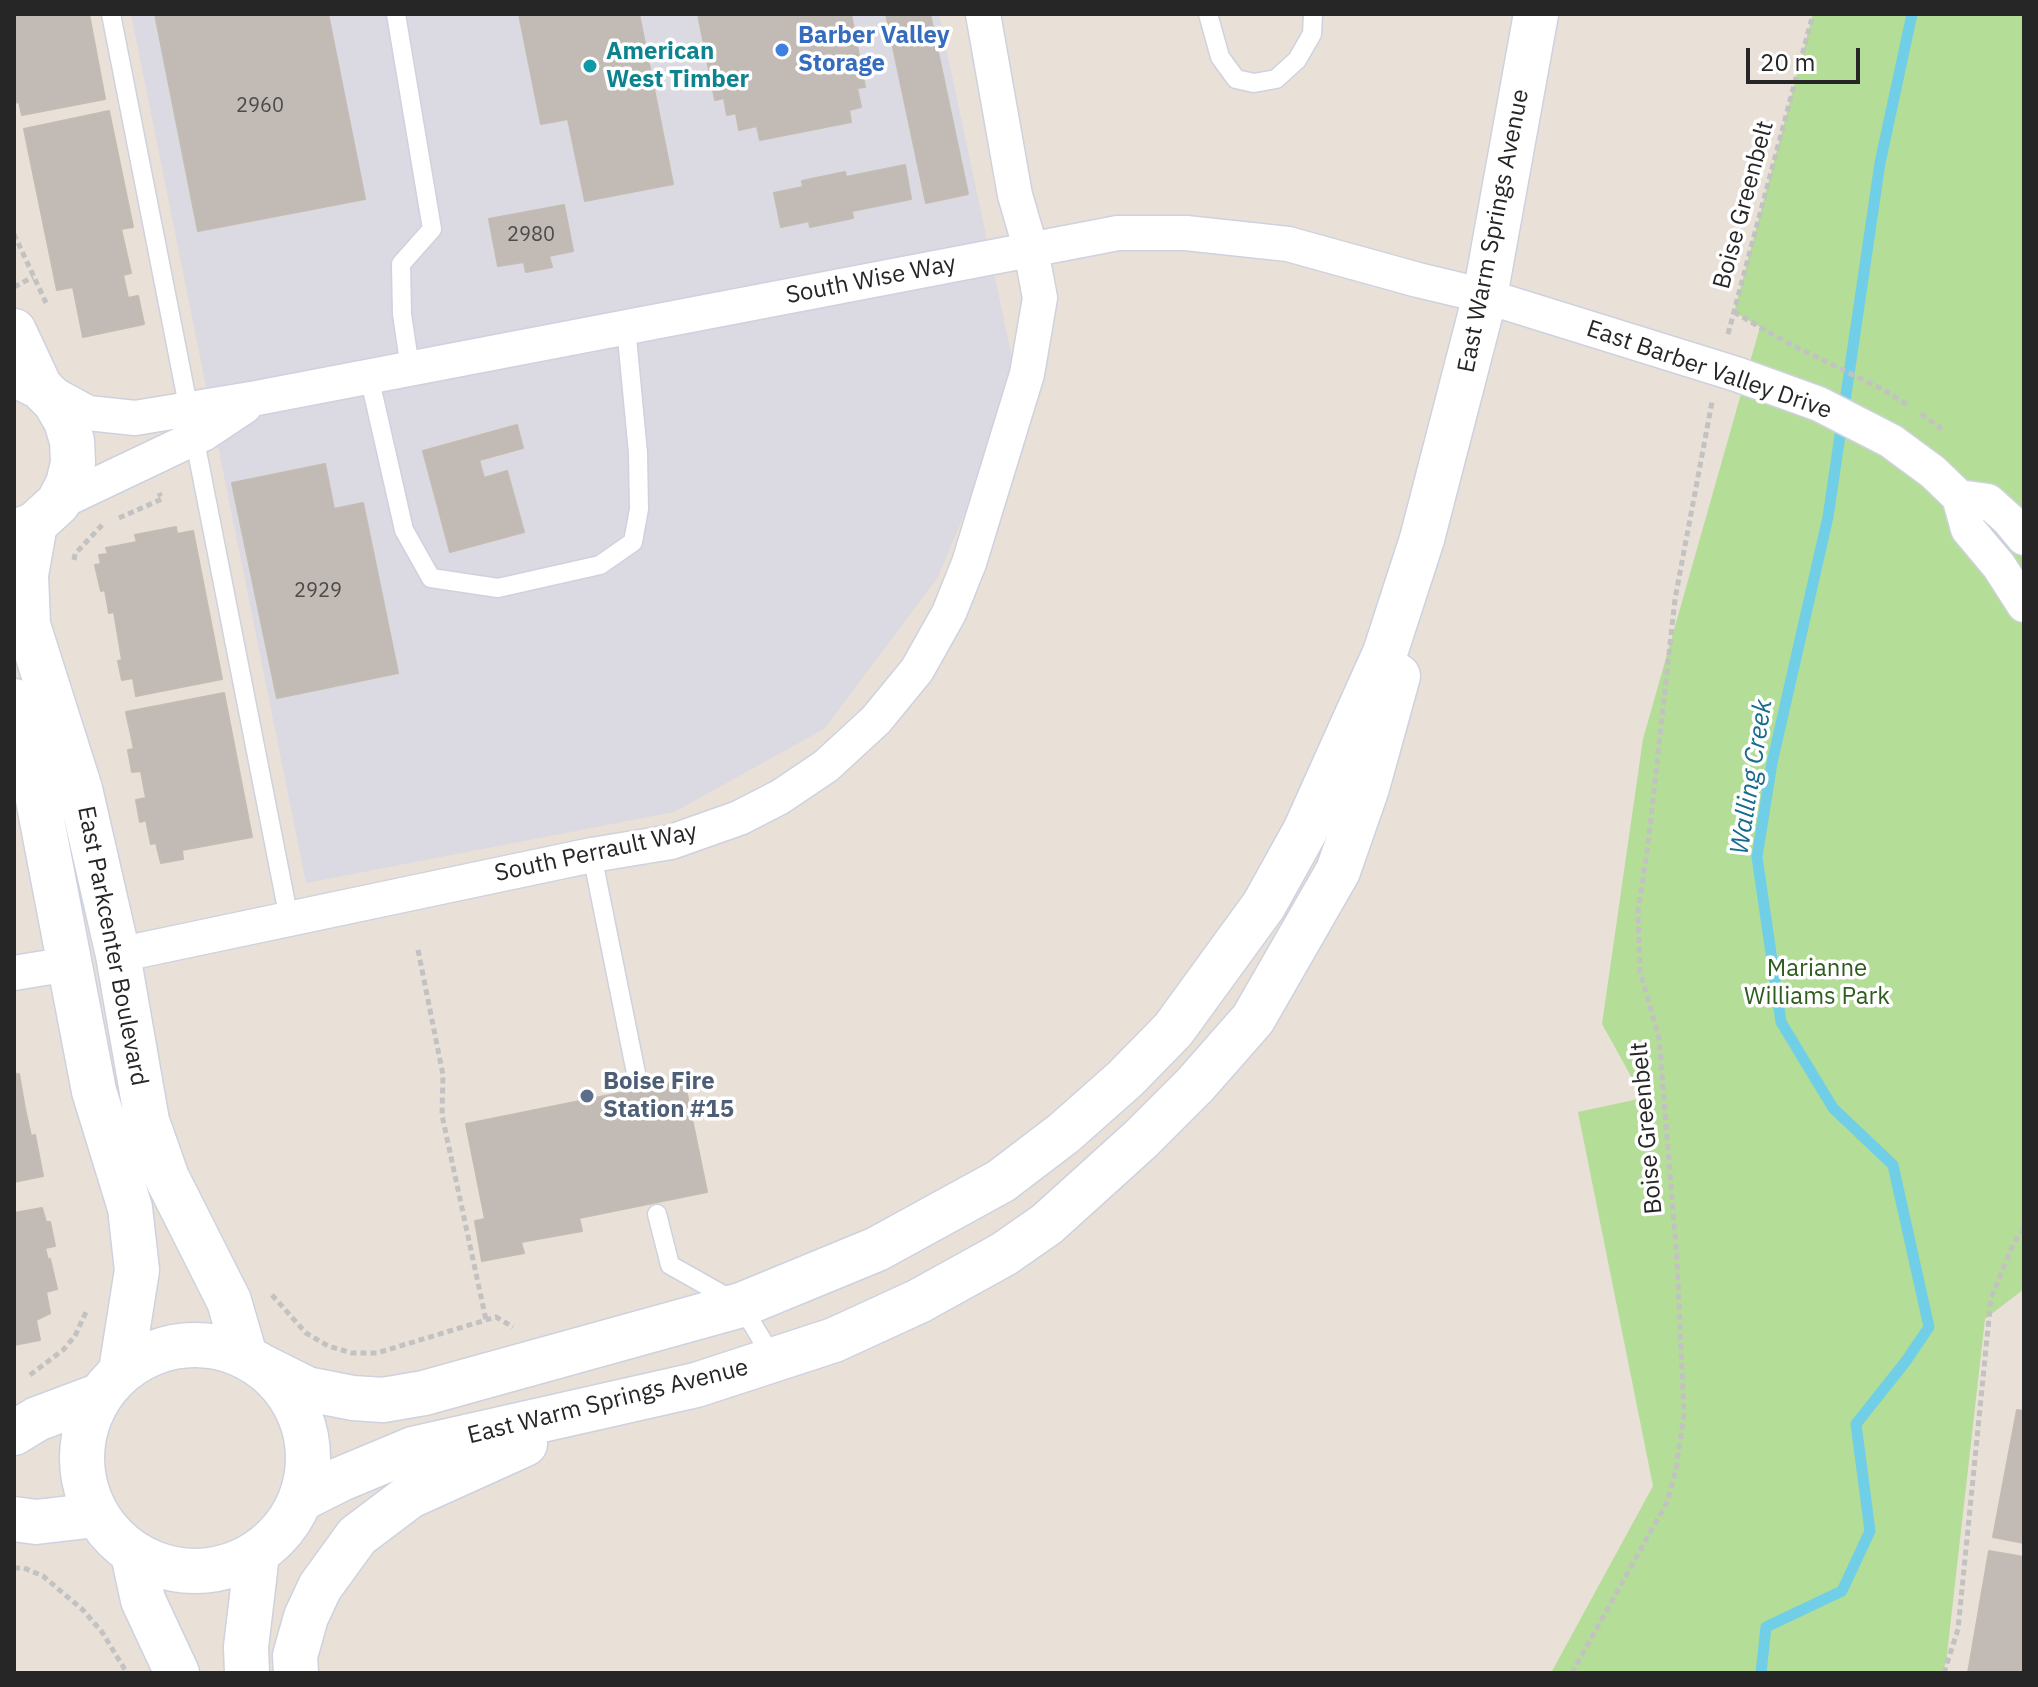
<!DOCTYPE html>
<html>
<head>
<meta charset="utf-8">
<style>
	body { margin:0 }
	#map { position:relative; width:2038px; height:1687px; overflow:hidden; background:#e9e0d8; font-family:"IBM Plex Sans",sans-serif }
	canvas { display:block }
	.frame { position:absolute; inset:0; border:16px solid #262626; pointer-events:none }
	.scale { position:absolute; left:1746px; top:48px; width:114px; height:36px; box-sizing:border-box; border:4px solid #262626; border-top:0; padding-left:10px; font-size:24px; line-height:28px; white-space:nowrap; color:#262626; -webkit-text-stroke:6px #fff; paint-order:stroke }
</style>
</head>
<body>
<div id="map">
<canvas width="2038" height="1687"></canvas>
<div class="frame"></div>
<div class="scale">20 m</div>
</div>
<script>
const ctx = document.querySelector('canvas').getContext('2d');
ctx.lineJoin = 'round';
function fillPath(path, color) {
  ctx.fillStyle = color;
  ctx.fill(path, 'evenodd');
}
function toPath(rows) {
  const path = new Path2D();
  for (const r of rows) {
    if (r.length === 3) {
      path.moveTo(r[0] + r[2], r[1]);
      path.arc(r[0], r[1], r[2], 0, 2 * Math.PI);
      continue;
    }
    path.moveTo(r[0], r[1]);
    for (let i = 2; i < r.length; i += 2) path.lineTo(r[i], r[i + 1]);
  }
  return path;
}
function stroke(path, color, width, dash) {
  ctx.strokeStyle = color;
  ctx.lineWidth = width;
  ctx.lineCap = dash ? 'butt' : 'round';
  ctx.setLineDash(dash || []);
  ctx.stroke(path);
}
function drawText(font, color, halo, rows, align = 'center') {
  ctx.font = font + ' "IBM Plex Sans",sans-serif';
  ctx.lineWidth = 7;
  ctx.setLineDash([]);
  ctx.textBaseline = 'middle';
  ctx.strokeStyle = halo;
  ctx.fillStyle = color;
  for (const [text, x, y, turn = 0] of rows) {
    ctx.save();
    ctx.translate(x, y);
    ctx.rotate((+turn || 0) * Math.PI / 180);
    ctx.textAlign = isNaN(turn) ? turn : align;
    if (halo) ctx.strokeText(text, 0, 0);
    ctx.fillText(text, 0, 0);
    ctx.restore();
  }
}
fillPath(toPath([
	[131,14,939,14,1018,386,938,577,824,729,674,812,306,883]
]), '#dbd9e1');
fillPath(toPath([
	[1813,14,2024,14,2024,1289,1985,1319,1946,1663,1941,1673,1551,1673,1653,1486,1578,1112,1643,1098,1602,1024,1643,739,1760,327,1734,312]
]), '#b4dd97');
stroke(toPath([
	[1761,1673,1766,1627,1842,1591,1870,1531,1856,1424,1906,1361,1929,1327,1893,1165,1833,1108,1781,1022,1757,857,1772,763,1828,517,1880,163,1912,14]
]), '#70cfe6', 11);
const building = toPath([
	[14,14,89,14,105,99,22,115,19,102,14,103,14,14],
	[155,14,328,14,365,199,198,231,155,14],
	[519,14,639,14,673,184,585,201,568,119,541,124,519,14],
	[698,14,851,14,865,87,857,88,861,107,849,110,851,122,760,140,757,126,739,130,736,113,727,115,724,98,715,100,698,14],
	[886,14,930,14,968,194,926,203,886,14],
	[109,111,133,227,121,229,131,273,123,275,128,298,138,296,144,324,83,337,73,287,57,290,24,129,109,111],
	[905,165,911,199,852,211,853,218,810,227,809,221,781,227,774,193,803,187,802,181,845,172,846,177,905,165],
	[564,205,573,251,549,256,552,267,526,272,524,262,498,266,489,219,564,205],
	[517,425,523,448,479,460,484,478,507,471,524,532,450,552,423,451,517,425],
	[325,464,334,509,363,503,398,673,277,698,232,483,325,464],
	[176,527,177,534,193,531,222,679,136,696,133,678,122,680,118,661,122,660,114,612,109,613,105,590,101,591,95,565,101,564,99,555,108,554,106,548,137,542,135,535,176,527],
	[224,693,252,837,182,850,183,859,161,863,156,843,151,844,146,820,140,822,136,800,146,798,141,771,132,772,128,750,134,749,126,712,224,693],
	[14,1066,16,1075,19,1074,25,1109,31,1136,35,1135,43,1176,14,1182,14,1066],
	[684,1080,707,1192,579,1218,582,1231,521,1242,524,1253,482,1261,475,1221,485,1219,466,1124,684,1080],
	[42,1208,46,1222,50,1222,55,1246,45,1248,48,1260,50,1259,57,1289,46,1292,50,1313,36,1320,40,1340,14,1345,14,1213,42,1208],
	[2017,1410,2024,1411,2024,1543,1993,1537,2017,1410],
	[1989,1551,2024,1557,2024,1673,1968,1673,1989,1551]
]);
fillPath(building, '#c1bab5');
stroke(building, '#c3bcb3', 2);
const service = toPath([
	[111,14,289,919],
	[396,14,432,229,401,264,402,314,410,368],
	[1208,14,1220,57,1236,79,1254,83,1276,79,1297,60,1312,34,1313,14],
	[369,376,404,530,431,578,498,588,600,565,633,542,639,509,638,453,626,327],
	[592,855,636,1073],
	[657,1214,670,1265,741,1305,774,1360]
]);
const minor = toPath([
	[44,389,88,413,135,418,257,398,1118,233,1186,233,1288,244,1418,280,1485,296,1736,374,1819,404,1891,441,1933,472,1959,497,1968,529,1999,566,2024,605],
	[1959,497,1988,501,2009,520,2024,538],
	[58,503,203,434,245,406],
	[118,955,592,855,671,842,739,818,780,797,826,766,876,720,917,670,949,613,969,563,1027,374,1040,298,1031,250,1015,195,983,14],
	[14,973,69,964]
]);
const tertiary = toPath([
	[14,331,40,387],
	[14,374,40,387,55,402,66,421,72,441,73,463,68,484,58,503,35,524,14,533],
	[35,524,26,575,28,625,80,789,118,955,147,1121,167,1178,229,1301,245,1356],
	[14,701,36,789,94,1091,130,1208,137,1270,121,1371],
	[263,1367,307,1389,353,1398,383,1400,424,1393,741,1305,877,1249,1001,1181,1064,1133,1125,1079,1173,1030,1264,905,1305,831,1385,653,1422,539,1485,296,1536,14],
	[14,1433,37,1419,101,1395],
	[303,1498,341,1479,413,1449,696,1385,834,1340,919,1301,1004,1254,1047,1224,1141,1139,1195,1085,1253,1019,1338,871,1367,788,1398,676],
	[14,1519,36,1522,96,1515],
	[296,1673,295,1656,306,1617,320,1587,357,1536,410,1496,525,1444]
]);
const secondary = toPath([
	[195,1458,113],
	[133,1554,143,1600,177,1673],
	[247,1673,246,1647,257,1554]
]);
stroke(service, '#ced2df', 21);
stroke(minor, '#ced2df', 37);
stroke(tertiary, '#ced2df', 47);
stroke(secondary, '#ced2df', 47);
stroke(toPath([
	[14,234,47,305],
	[14,287,33,277],
	[1734,312,1786,342,1884,390,1909,406],
	[1728,334,1813,14],
	[1921,414,1942,429],
	[119,518,162,499,159,493],
	[74,560,75,554,102,525],
	[418,950,443,1075,442,1115,486,1320],
	[272,1295,306,1333,328,1346,352,1353,377,1353,496,1317,513,1327],
	[30,1375,63,1350,75,1336,86,1312],
	[14,1568,24,1568,43,1576,83,1610,102,1632,127,1673],
	[1572,1673,1667,1502,1676,1470,1684,1414,1677,1260,1659,1038,1640,971,1638,911,1648,845,1675,599,1712,402],
	[1944,1673,1958,1629,1991,1298,2014,1242,2024,1228]
]), '#c2c2c2', 5, [6, 4]);
stroke(service, '#fff', 18);
stroke(minor, '#fff', 34);
stroke(tertiary, '#fff', 44);
stroke(secondary, '#fff', 44);
for (const [x, y, r, color] of [
	[782,50,8,"#3f7fe0"],
	[590,66,8,"#0f9aa8"],
	[587,1096,8,"#5c6f8a"]
]) {
  const dot = new Path2D();
  dot.arc(x, y, r, 0, 2 * Math.PI);
  ctx.fillStyle = color;
  ctx.fill(dot);
  stroke(dot, '#fff', 3);
}
drawText('20px', '#4d4b4a', null, [
	["2960",260,106],
	["2980",531,235],
	["2929",318,591]
]);
drawText('bold 24px', '#366cbe', '#fff', [
	["Barber Valley",798,36],
	["Storage",798,64]
], 'left');
drawText('bold 24px', '#0d838f', '#fff', [
	["American",606,52],
	["West Timber",606,80]
], 'left');
drawText('24px', '#262626', '#fff', [
	["Boise Greenbelt",1744,205,-75],
	["East Warm Springs Avenue",1494,231,-79],
	["South Wise Way",871,280,-11],
	["East Barber Valley Drive",1709,370,19],
	["South Perrault Way",596,853,-12],
	["East Parkcenter Boulevard",112,946,79],
	["Boise Greenbelt",1647,1128,-95],
	["East Warm Springs Avenue",608,1402,-14]
]);
drawText('24px', '#2f5d1d', '#fff', [
	["Marianne",1817,969],
	["Williams Park",1817,997]
]);
drawText('bold 24px', '#4e5e75', '#fff', [
	["Boise Fire",603,1082],
	["Station #15",603,1110]
], 'left');
drawText('italic 26px', '#156c8c', '#fff', [
	["Walling Creek",1752,777,-81]
]);
</script>
</body>
</html>
